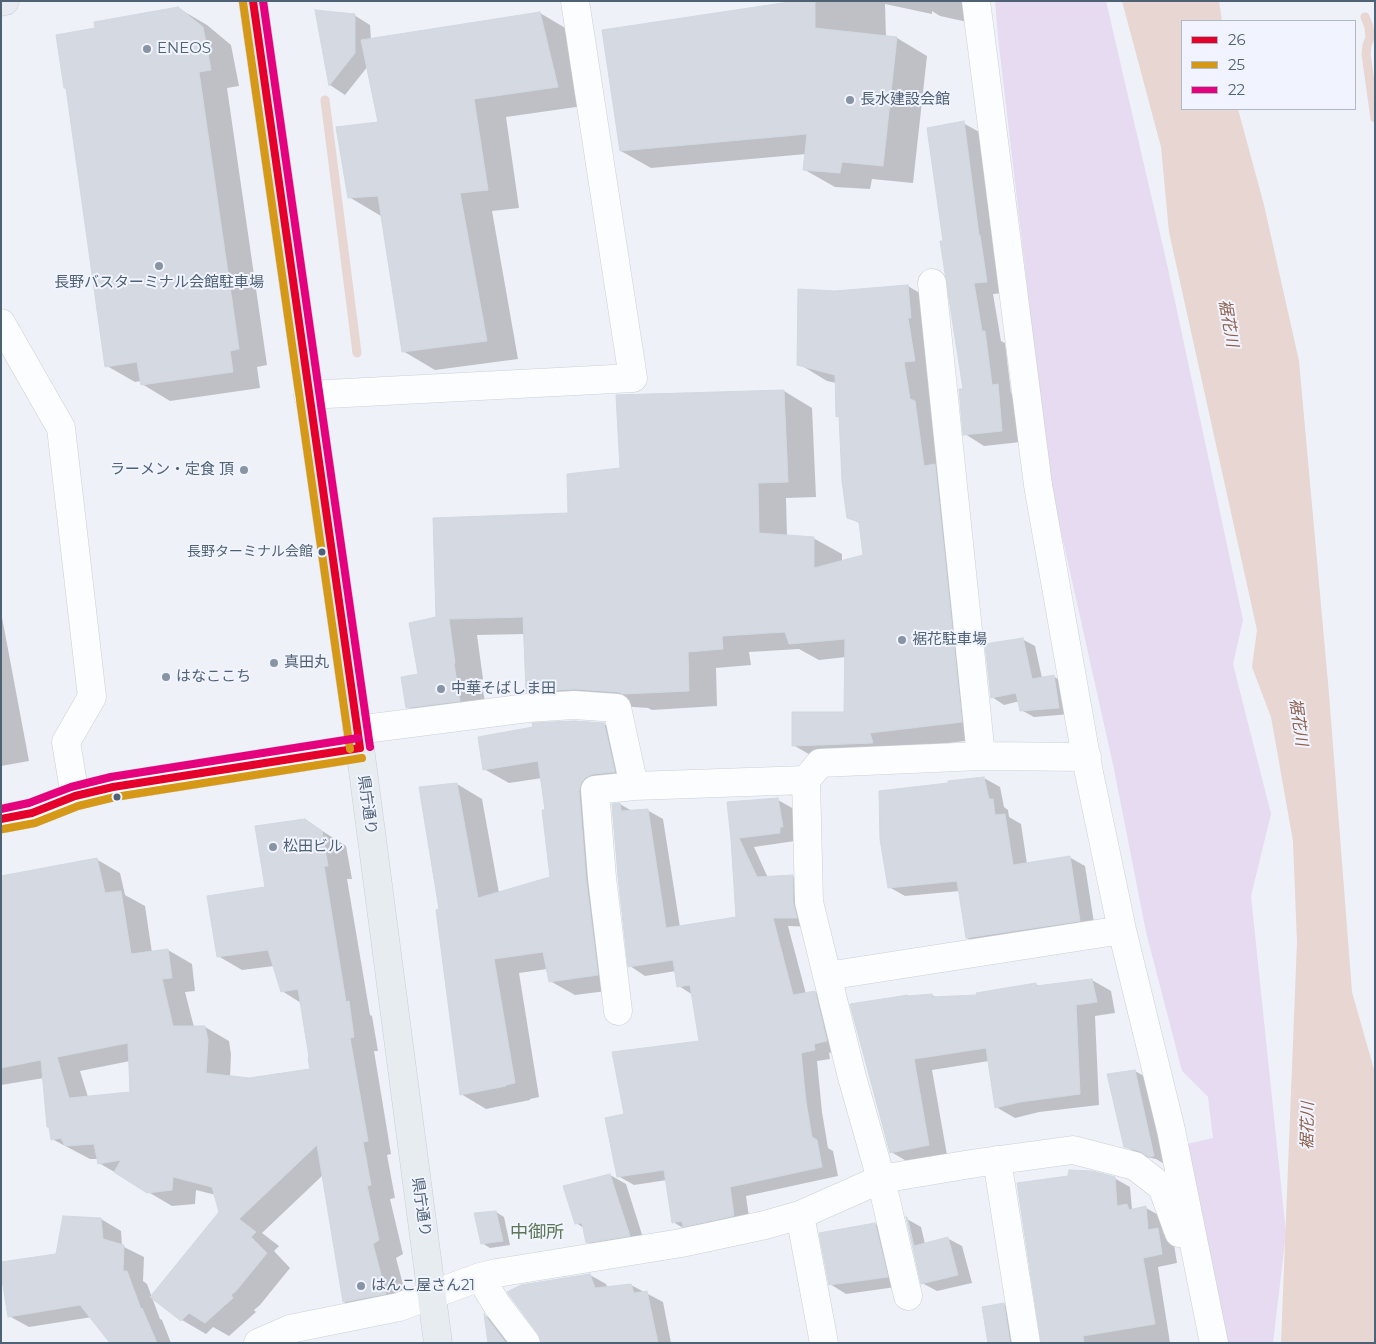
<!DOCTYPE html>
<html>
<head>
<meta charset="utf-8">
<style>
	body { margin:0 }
	#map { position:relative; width:1376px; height:1344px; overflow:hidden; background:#eef1f8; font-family:Montserrat,sans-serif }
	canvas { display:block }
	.frame { position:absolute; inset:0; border:2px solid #4f6275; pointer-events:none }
	.legend { position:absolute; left:1181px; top:20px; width:175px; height:90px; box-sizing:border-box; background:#f1f4fe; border:1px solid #b0bac7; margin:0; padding:6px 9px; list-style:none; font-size:15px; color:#4f6275 }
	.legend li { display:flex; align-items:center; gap:10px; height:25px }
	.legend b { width:25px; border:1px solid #b0bac7 }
</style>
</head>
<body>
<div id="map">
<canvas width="1376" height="1344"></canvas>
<div class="frame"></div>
<ul class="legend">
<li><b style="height:6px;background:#e4002b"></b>26</li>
<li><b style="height:6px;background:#d59817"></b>25</li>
<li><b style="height:6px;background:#e5007d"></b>22</li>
</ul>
</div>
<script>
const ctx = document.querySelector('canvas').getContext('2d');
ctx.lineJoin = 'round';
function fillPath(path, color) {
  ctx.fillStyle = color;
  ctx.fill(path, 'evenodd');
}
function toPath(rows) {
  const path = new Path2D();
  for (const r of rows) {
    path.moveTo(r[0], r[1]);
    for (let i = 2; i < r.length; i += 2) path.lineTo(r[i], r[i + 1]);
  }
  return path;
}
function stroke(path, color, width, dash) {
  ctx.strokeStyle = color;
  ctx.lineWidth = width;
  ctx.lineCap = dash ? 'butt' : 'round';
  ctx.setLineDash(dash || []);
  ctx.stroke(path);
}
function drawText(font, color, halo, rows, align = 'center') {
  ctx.font = font + ' Montserrat,"Noto Sans JP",sans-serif';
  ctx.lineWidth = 4;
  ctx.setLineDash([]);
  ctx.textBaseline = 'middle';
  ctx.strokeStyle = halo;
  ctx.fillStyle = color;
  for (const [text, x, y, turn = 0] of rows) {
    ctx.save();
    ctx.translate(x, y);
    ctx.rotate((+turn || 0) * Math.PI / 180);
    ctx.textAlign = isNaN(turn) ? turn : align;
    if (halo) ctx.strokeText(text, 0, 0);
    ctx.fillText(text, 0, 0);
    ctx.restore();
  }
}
fillPath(toPath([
	[995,1,1106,1,1167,264,1243,620,1233,664,1271,814,1251,896,1286,1233,1273,1343,1223,1343,1183,1145,1213,1138,1208,1097,1182,1071,1146,932,1114,769,1050,482,998,37]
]), '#e6dbf0');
fillPath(toPath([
	[1122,1,1219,1,1222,21,1182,21,1182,109,1238,109,1264,205,1299,361,1329,694,1352,992,1375,1073,1375,1343,1281,1343,1297,942,1293,841,1271,717,1252,667,1257,630,1169,232,1161,147]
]), '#e7d6d1');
fillPath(toPath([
	[798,1,974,1,972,23,940,16,932,11,932,14,885,4,886,37,897,38,927,56,913,183,872,179,870,189,835,187,805,170,806,154,651,168,621,151],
	[178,8,207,25,231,45,239,86,227,88,267,365,257,367,260,388,170,401,142,384,141,381,135,382,107,366,67,89,65,88,96,29],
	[317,12,354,15,370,25,371,40,540,13,572,32,590,105,506,117,519,208,492,211,518,359,435,370,403,351,381,216,349,197,379,123,368,66,345,95,330,85],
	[963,123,983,134,1006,293,993,294,1001,341,1005,343,1011,393,1017,397,1021,442,984,446,965,434,964,390,944,242],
	[908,286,936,303,990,738,898,749,821,761,793,745,845,714,846,657,819,660,799,649,749,652,751,665,716,668,717,706,652,710,648,708,604,705,556,708,528,692,525,634,477,635,483,679,481,680,488,717,436,724,407,707,437,618,570,514,621,469,784,391,812,408,816,497,786,498,787,536,813,538,842,554,842,562,864,556,861,524,848,517,841,418,838,416,836,383,827,381,799,364,835,292],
	[1,612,29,761,1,766],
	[1022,639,1035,646,1042,678,1053,676,1066,684,1071,714,1034,717,1021,710,1020,701,1004,705,992,697],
	[604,724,629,739,639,786,606,797,622,989,575,995,550,981,547,969,519,973,539,1097,530,1099,530,1100,486,1109,461,1094,440,910,457,784,482,799,499,893,552,878,547,811,542,778,509,783,484,769],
	[984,778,1000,787,1004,807,1008,810,1009,817,1021,824,1027,864,1069,857,1085,866,1095,929,983,947,967,938,960,891,905,896,889,887,950,784],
	[778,800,794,809,795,841,754,847,768,878,792,876,808,885,812,927,788,926,806,994,815,992,830,1001,842,1049,829,1053,830,1059,817,1061,822,1112,828,1148,833,1151,838,1176,746,1196,750,1224,688,1231,673,1222,667,1180,634,1185,618,1176,625,1115,700,1042,693,995,679,986,676,971,645,976,630,966,620,804,632,811,647,810,663,819,680,927,738,918,733,839],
	[305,820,346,846,352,879,347,879,370,1015,372,1016,378,1051,374,1051,391,1154,387,1155,395,1198,390,1199,403,1254,396,1258,409,1307,368,1315,344,1302,323,1175,262,1233,279,1246,274,1251,290,1268,260,1305,254,1310,256,1312,229,1336,213,1327,206,1334,182,1320,220,1212,216,1195,196,1190,195,1204,172,1206,99,1163,98,1159,90,1159,52,1139,44,1078,1,1085,1,877,96,859,120,873,125,895,145,906,152,953,168,950,192,964,195,991,185,992,194,1027,205,1027,229,1041,231,1054,230,1077,249,1080,311,1070,311,1058,301,1003,282,991,274,966,242,970,218,956,267,889],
	[130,1061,132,1093,88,1097,80,1071],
	[1092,980,1111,991,1115,1013,1095,1016,1099,1105,1039,1112,1015,1118,996,1107,989,1061,932,1070,947,1155,910,1163,891,1152,875,1096,932,995,937,998,978,996,1035,984,1039,986],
	[1135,1071,1151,1080,1166,1165,1156,1159,1142,1156,1125,1146],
	[610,1175,626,1184,645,1244,603,1251,587,1242,584,1228,576,1223],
	[1114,1178,1130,1187,1132,1209,1134,1210,1146,1208,1162,1217,1163,1233,1173,1238,1177,1263,1158,1267,1170,1343,1042,1343],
	[496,1212,504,1217,510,1245,490,1248,482,1243],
	[64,1217,101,1219,121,1231,122,1246,144,1257,143,1281,147,1284,160,1319,162,1320,171,1343,112,1343,92,1317,29,1327,9,1316,57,1255],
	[907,1219,921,1227,925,1244,947,1238,962,1246,972,1283,937,1291,922,1283],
	[875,1224,891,1233,903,1286,846,1294,830,1284],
	[590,1275,606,1284,608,1288,631,1285,663,1302,671,1343,551,1343],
	[1004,1304,1019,1313,1024,1343,989,1343],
	[486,1316,500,1325,514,1343,490,1343]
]), '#0003');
stroke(toPath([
	[1365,17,1369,27,1370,38,1367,45,1366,54,1375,118],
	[325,100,357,353]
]), '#e7d6d1', 9);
const building = toPath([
	[796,1,815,1,815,28,897,37,883,166,842,162,840,173,803,170,807,134,620,151,602,30,796,1],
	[178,7,203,27,211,70,199,72,239,349,230,351,233,372,141,385,137,362,105,367,66,88,64,88,56,35,95,28,94,22,178,7],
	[315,10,355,14,355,53,329,86,315,10],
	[540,12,558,87,474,99,488,190,460,193,487,341,402,352,378,196,348,198,336,127,378,122,361,40,540,12],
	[964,121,979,235,980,235,987,282,974,283,982,331,985,331,992,385,998,384,1002,431,963,435,959,389,963,389,940,241,943,241,927,128,964,121],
	[908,285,911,318,908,318,915,361,904,362,910,399,915,401,924,466,935,464,962,722,870,733,873,743,792,746,792,712,844,712,845,639,789,644,785,632,722,636,723,649,688,652,689,691,623,694,618,692,575,689,526,692,523,617,449,619,455,663,454,664,460,701,406,708,401,677,418,674,409,623,436,617,433,518,568,513,567,474,620,468,616,395,784,390,788,482,758,483,759,533,814,537,814,568,863,555,859,522,847,518,842,481,839,416,836,417,835,375,797,365,798,289,835,291,908,285],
	[1023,638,1032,679,1054,675,1059,708,1020,711,1016,693,991,698,985,644,1023,638],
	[574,721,604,723,615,772,593,774,586,777,581,783,579,791,586,879,598,975,549,982,543,952,494,959,515,1083,506,1085,506,1086,460,1095,436,910,439,909,419,787,457,783,478,898,550,877,542,810,545,810,538,761,483,770,478,737,533,727,532,723,574,721],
	[984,777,989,799,993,799,995,815,1005,814,1013,865,1070,856,1080,921,966,938,957,881,888,888,880,839,879,791,948,783,948,781,984,777],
	[778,798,783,827,780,827,780,833,739,838,757,877,793,875,793,902,797,918,773,918,793,995,815,991,827,1041,814,1044,815,1050,801,1053,806,1102,812,1137,817,1140,822,1167,730,1187,734,1215,733,1216,683,1227,682,1221,672,1223,664,1170,617,1177,605,1118,624,1114,612,1052,699,1041,690,985,677,987,673,960,628,967,618,876,612,804,620,803,621,811,648,809,666,928,736,917,731,839,727,802,778,798],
	[305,819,322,831,328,866,324,866,346,1002,349,1001,354,1037,350,1038,368,1141,363,1142,371,1185,367,1186,379,1240,373,1244,386,1294,343,1302,317,1145,239,1219,256,1232,251,1237,267,1253,236,1291,231,1295,233,1298,205,1323,189,1313,181,1321,150,1297,219,1212,212,1187,173,1177,172,1190,147,1193,114,1172,121,1160,98,1164,94,1144,65,1146,61,1138,51,1140,49,1127,47,1127,41,1060,1,1068,1,876,97,858,105,893,121,891,131,954,168,949,172,978,162,979,173,1026,205,1026,208,1040,206,1073,249,1078,310,1069,308,1058,309,1057,298,989,281,992,268,950,217,957,207,896,265,887,255,826,305,819],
	[128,1043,130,1092,69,1098,57,1057,128,1043],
	[1092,979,1097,1002,1076,1005,1080,1094,1020,1102,995,1108,986,1048,914,1059,929,1145,890,1153,850,1004,908,995,908,996,932,994,932,997,977,995,976,993,1036,983,1036,986,1092,979],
	[1135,1070,1154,1156,1149,1157,1139,1151,1124,1147,1107,1074,1135,1070],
	[1069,1170,1092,1171,1115,1177,1117,1206,1127,1204,1129,1210,1146,1206,1148,1230,1158,1228,1162,1254,1143,1258,1155,1324,1083,1336,1084,1343,1041,1343,1017,1183,1068,1176,1069,1170],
	[610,1174,630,1236,586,1243,582,1223,575,1224,563,1186,610,1174],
	[496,1211,503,1241,481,1244,474,1213,496,1211],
	[63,1216,101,1218,103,1239,124,1245,123,1271,127,1271,141,1309,142,1308,157,1343,110,1343,80,1305,8,1317,1,1273,1,1262,56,1254,63,1216],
	[906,1217,907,1217,914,1246,948,1237,958,1275,921,1284,906,1217],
	[875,1223,888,1277,829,1285,819,1233,875,1223],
	[590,1274,595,1288,631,1284,634,1293,647,1291,658,1343,541,1343,538,1334,507,1292,521,1285,590,1274],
	[1004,1303,1010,1343,988,1343,982,1307,1004,1303],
	[484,1314,506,1343,488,1343,484,1314]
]);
fillPath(building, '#d4d9e2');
stroke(building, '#d0d8e0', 1);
const minor = toPath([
	[976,1,1038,485,1088,768,1122,930,1171,1130,1214,1343],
	[932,283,981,756],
	[1,323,61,428,92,697,66,742,75,796],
	[308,395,633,378,575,1],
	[357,730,528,708,574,705,617,708,634,786,806,780],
	[1,819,32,813,75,796,113,787,360,748],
	[827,976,1122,930],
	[618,1011,602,878,595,790,634,786],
	[997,1160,1026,1343],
	[800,1215,824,1343],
	[480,1277,497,1305,526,1343],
	[908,1296,881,1179,852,1077,809,902,806,780,820,763,981,756,1087,757],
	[258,1343,290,1329,399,1307,480,1277,497,1273,681,1243,765,1225,800,1215,881,1179,977,1163,1073,1150,1135,1166,1162,1187,1179,1233]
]);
const major = toPath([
	[1,2,5,1]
]);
const highway = toPath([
	[253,1,360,748,438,1343]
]);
stroke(minor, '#cbcfd6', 29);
stroke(major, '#c8cfd6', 29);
stroke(highway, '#c8cfd6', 29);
stroke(minor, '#fcfdfe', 28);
stroke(major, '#e7eaf2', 28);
stroke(highway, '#e6ecf0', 28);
stroke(toPath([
	[253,1,360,748],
	[1,819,32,813,75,796,113,787,360,748]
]), '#e4002b', 8);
stroke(toPath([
	[243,2,350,749],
	[3,829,35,823,78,806,115,797,362,758]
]), '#d59817', 8);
stroke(toPath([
	[263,1,370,747],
	[1,809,29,803,71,787,111,777,358,738]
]), '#e5007d', 8);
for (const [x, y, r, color] of [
	[147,49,5,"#8794a3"],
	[850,100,5,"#8794a3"],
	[159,266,5,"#8794a3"],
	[244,470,5,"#8794a3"],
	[322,552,4.5,"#4f6275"],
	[902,640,5,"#8794a3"],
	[274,663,5,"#8794a3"],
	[166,677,5,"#8794a3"],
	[441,689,5,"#8794a3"],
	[117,797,4.5,"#4f6275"],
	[273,847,5,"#8794a3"],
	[361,1286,5,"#8794a3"]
]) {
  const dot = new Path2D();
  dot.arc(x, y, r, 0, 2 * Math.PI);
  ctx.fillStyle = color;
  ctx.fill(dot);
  stroke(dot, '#f1f4fe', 2);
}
drawText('14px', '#4f6275', '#f1f4fe', [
	["長野ターミナル会館",313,552]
], 'right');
drawText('15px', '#4f6275', '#f1f4fe', [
	["ENEOS",157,49],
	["長水建設会館",860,100],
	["長野バスターミナル会館駐車場",159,283,"center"],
	["ラーメン・定食 頂",234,470,"right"],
	["裾花駐車場",912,640],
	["真田丸",284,663],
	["はなここち",176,677],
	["中華そばしま田",451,689],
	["松田ビル",283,847],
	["はんこ屋さん21",371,1286]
], 'left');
drawText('15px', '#4f6275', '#f1f4fe', [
	["県庁通り",367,805,82],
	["県庁通り",421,1207,82]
]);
drawText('italic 16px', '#8d614d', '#f1f4fe', [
	["裾花川",1228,323,80],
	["裾花川",1298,722,82],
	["裾花川",1308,1126,-89]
]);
drawText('18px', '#5b7655', '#f1f4fe', [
	["中御所",537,1233]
]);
</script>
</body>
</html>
